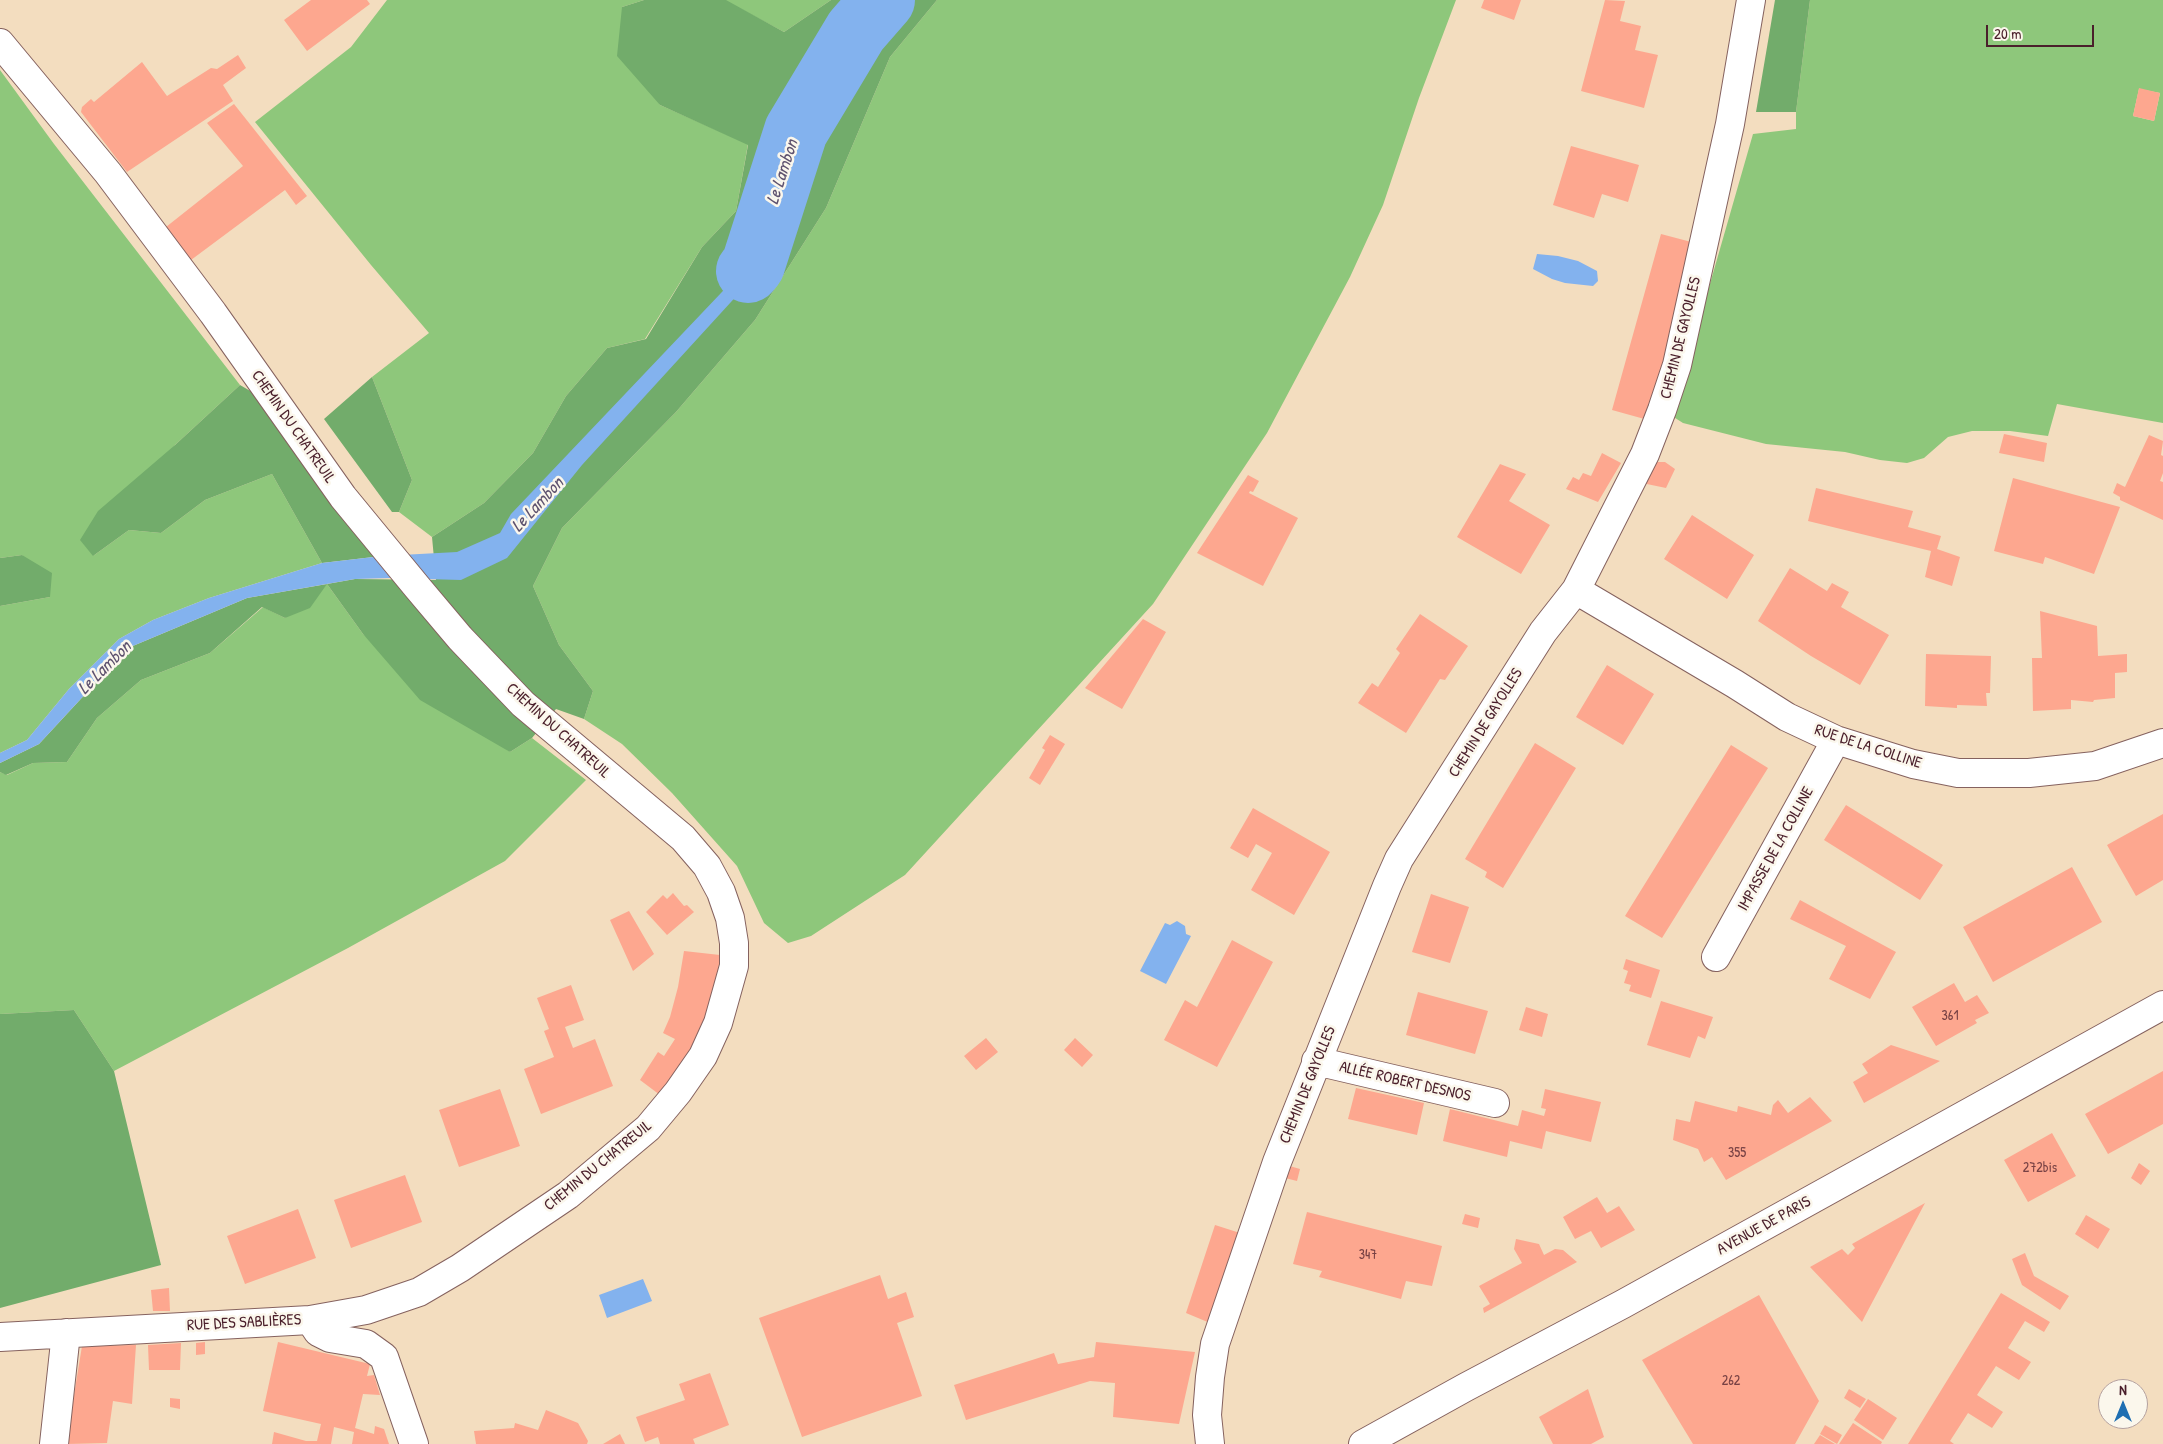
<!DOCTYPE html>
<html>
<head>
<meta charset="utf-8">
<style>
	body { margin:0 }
	#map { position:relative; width:2163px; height:1444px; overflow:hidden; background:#f3ddbf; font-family:"Patrick Hand",sans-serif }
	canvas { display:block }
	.north { position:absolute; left:2098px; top:1379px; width:50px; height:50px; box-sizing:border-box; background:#fbf7ec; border:1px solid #b4a19f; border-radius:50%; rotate:0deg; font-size:14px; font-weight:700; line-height:20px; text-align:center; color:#4a1f2b }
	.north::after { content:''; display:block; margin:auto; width:18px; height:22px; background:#1f6fb2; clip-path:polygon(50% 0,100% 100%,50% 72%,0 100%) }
	.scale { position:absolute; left:1986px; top:25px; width:108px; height:22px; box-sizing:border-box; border:2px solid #4a1f2b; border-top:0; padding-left:6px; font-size:15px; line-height:18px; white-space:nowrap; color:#4a1f2b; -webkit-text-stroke:4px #fbf7ec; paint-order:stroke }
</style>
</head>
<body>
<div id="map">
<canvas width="2163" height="1444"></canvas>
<div class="north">N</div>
<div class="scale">20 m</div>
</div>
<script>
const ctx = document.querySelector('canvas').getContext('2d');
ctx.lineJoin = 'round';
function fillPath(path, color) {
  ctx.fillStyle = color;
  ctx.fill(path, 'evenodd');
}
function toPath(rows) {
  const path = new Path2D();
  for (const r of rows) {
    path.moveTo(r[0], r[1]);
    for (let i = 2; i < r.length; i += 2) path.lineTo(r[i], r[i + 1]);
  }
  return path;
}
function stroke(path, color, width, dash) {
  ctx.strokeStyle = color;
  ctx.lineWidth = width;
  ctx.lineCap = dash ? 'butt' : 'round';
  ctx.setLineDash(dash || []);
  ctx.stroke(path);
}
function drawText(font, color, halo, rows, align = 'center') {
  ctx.font = font + ' "Patrick Hand",sans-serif';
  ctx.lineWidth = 5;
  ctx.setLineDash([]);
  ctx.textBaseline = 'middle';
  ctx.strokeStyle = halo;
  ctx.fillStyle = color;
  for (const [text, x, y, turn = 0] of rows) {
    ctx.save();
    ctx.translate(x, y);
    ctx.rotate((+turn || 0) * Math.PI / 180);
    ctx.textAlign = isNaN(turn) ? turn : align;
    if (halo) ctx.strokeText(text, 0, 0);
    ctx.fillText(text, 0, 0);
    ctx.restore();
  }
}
fillPath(toPath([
	[387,0,644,0,622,7,660,105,748,144,736,211,702,247,645,339,607,348,566,396,533,453,484,503,432,537,399,512,412,480,372,377,429,333,371,265,255,122,351,47],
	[724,0,831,0,784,32],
	[937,0,1456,0,1419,98,1383,205,1350,277,1267,433,1153,604,905,875,811,936,788,943,764,923,737,866,672,793,622,744,584,719,593,691,559,645,533,586,562,528,676,412,755,320,826,208,890,57],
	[1810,0,2163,0,2163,423,2057,404,2048,436,2010,431,1972,431,1948,437,1924,458,1907,463,1880,460,1845,452,1766,444,1683,423,1672,416,1753,134,1796,129,1796,112],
	[2139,89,2160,93,2154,121,2133,116],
	[0,70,54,144,240,385,175,445,93,556,129,530,161,533,205,500,272,474,322,563,209,598,153,620,119,639,69,689,27,740,0,753,0,606,50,597,22,555,0,558],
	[327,584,363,634,510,752,532,738,586,780,505,861,348,948,114,1071,74,1010,0,1014,0,772,7,775,33,763,67,762,97,718,141,680,210,653,263,607,285,618]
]), '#8ec77b');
fillPath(toPath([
	[644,0,726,0,784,32,831,0,937,0,890,57,826,208,755,320,676,412,562,528,533,586,559,645,593,691,584,719,556,709,532,738,510,752,420,700,363,634,327,584,310,608,285,618,262,607,210,653,141,680,97,718,67,762,33,763,6,775,0,772,0,763,39,744,128,648,247,598,327,584,355,579,436,580,432,537,484,503,533,453,566,396,607,348,646,339,702,247,736,211,748,145,660,105,617,56,622,7],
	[1775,0,1810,0,1796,112,1756,112],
	[372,377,412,480,399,512,392,512,324,419],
	[240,385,252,392,292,438,382,556,322,563,272,474,205,500,161,533,129,530,93,556,80,540,98,511,175,445],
	[22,555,52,573,50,597,0,606,0,558],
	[74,1010,114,1071,161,1265,0,1308,0,1014]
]), '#72ac6b');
fillPath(toPath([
	[873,0,895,0,828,87,752,279,582,465,507,558,461,580,390,578,355,579,247,598,128,648,39,744,0,763,0,753,27,740,69,689,119,639,153,620,209,598,322,563,382,556,457,552,500,533,511,514,740,273,845,34],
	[1537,254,1558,256,1578,261,1597,271,1598,281,1593,286,1565,283,1552,279,1533,269],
	[1177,921,1185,926,1186,934,1191,936,1166,984,1140,971,1165,923,1170,925],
	[643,1279,652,1301,607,1318,599,1295]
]), '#83b2ee');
stroke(toPath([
	[748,271,753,265,796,131,856,31,883,0]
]), '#83b2ee', 64);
fillPath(toPath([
	[311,0,367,0,370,4,307,51,284,20],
	[1484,0,1521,0,1514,20,1481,8],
	[1605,0,1625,1,1620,21,1641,26,1635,50,1658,55,1644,108,1581,91],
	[238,55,246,68,223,85,233,101,127,172,81,112,82,107,91,99,94,102,142,62,167,96,211,68,217,69],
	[2139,88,2160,93,2154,121,2133,116],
	[234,104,307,196,296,205,285,190,191,260,166,227,243,166,207,123],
	[1571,146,1639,165,1628,202,1602,194,1594,218,1553,205],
	[1661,234,1695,243,1648,420,1612,410],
	[2004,434,2047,443,2044,462,1999,453],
	[2149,435,2163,441,2161,455,2163,456,2163,473,2160,481,2163,482,2163,520,2120,500,2120,497,2113,493,2117,483,2125,487],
	[1602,453,1621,463,1598,502,1566,489,1573,477,1579,480,1583,473,1591,476],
	[1657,462,1665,462,1675,469,1666,488,1642,483],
	[1500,464,1526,474,1509,501,1550,525,1521,574,1457,537],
	[1248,475,1259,481,1253,492,1250,491,1249,493,1298,518,1263,586,1197,553],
	[2013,478,2120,507,2094,574,2045,557,2043,564,1994,551],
	[1816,488,1913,511,1908,527,1941,536,1937,549,1960,557,1952,586,1925,577,1931,551,1808,521],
	[1692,515,1754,555,1727,599,1664,559],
	[1790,568,1827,591,1832,583,1849,592,1841,607,1889,635,1860,685,1811,656,1758,621],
	[2040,611,2097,626,2098,656,2127,654,2127,672,2115,673,2115,698,2094,700,2093,702,2071,700,2071,709,2033,711,2032,658,2042,658],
	[1420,614,1468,646,1445,680,1440,679,1406,733,1358,703,1372,683,1378,687,1400,653,1396,649],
	[1143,619,1166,632,1122,709,1085,688],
	[1926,654,1991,656,1990,693,1986,693,1987,706,1957,705,1957,708,1925,706],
	[1607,665,1654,694,1623,745,1576,717],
	[1050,735,1065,744,1040,785,1029,778,1045,750,1042,748],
	[1535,743,1576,768,1503,888,1485,877,1487,872,1465,859],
	[1731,745,1768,768,1662,938,1625,916],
	[1846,805,1943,865,1920,900,1824,840],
	[1253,808,1330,852,1294,915,1251,890,1272,853,1256,844,1248,858,1230,848],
	[2163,814,2163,880,2136,896,2107,845],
	[2072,867,2102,922,1993,982,1963,927],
	[673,893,684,906,687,905,694,912,667,935,646,912,663,895,667,899],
	[1431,894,1469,907,1450,963,1412,952],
	[1800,900,1896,952,1870,999,1829,979,1846,946,1790,919],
	[629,911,654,954,633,971,610,920],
	[1232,940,1273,962,1217,1067,1164,1040,1185,1000,1197,1007],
	[684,951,720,955,716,991,695,1047,660,1095,640,1080,658,1052,664,1056,675,1039,663,1033,670,1017,678,987],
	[1626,959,1660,970,1651,998,1629,991,1631,985,1624,983,1628,971,1623,969],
	[1954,983,1965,1002,1977,995,1989,1013,1975,1020,1977,1023,1936,1046,1912,1007],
	[571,985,584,1020,565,1027,573,1048,595,1039,613,1086,541,1114,524,1069,554,1057,544,1031,549,1029,537,998],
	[1418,992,1488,1011,1475,1054,1406,1035],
	[1661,1001,1713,1017,1705,1039,1698,1036,1690,1058,1647,1045],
	[1526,1007,1548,1014,1542,1037,1519,1030],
	[986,1038,998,1052,976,1070,964,1056],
	[1075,1038,1093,1055,1082,1067,1064,1050],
	[1891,1045,1940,1061,1864,1103,1853,1082,1868,1073,1862,1064],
	[2163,1071,2163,1124,2108,1154,2085,1114],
	[1356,1088,1424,1103,1417,1135,1348,1119],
	[500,1089,520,1146,459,1167,439,1110],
	[1545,1089,1601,1102,1591,1142,1546,1131,1542,1149,1510,1141,1507,1157,1443,1141,1450,1109,1518,1126,1522,1110,1544,1116,1546,1109,1541,1108],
	[1810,1097,1832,1121,1726,1180,1712,1157,1704,1162,1698,1149,1673,1140,1676,1119,1690,1122,1695,1101,1737,1112,1738,1106,1771,1115,1773,1105,1778,1100,1788,1113],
	[2052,1133,2076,1176,2028,1202,2004,1160],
	[2139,1163,2150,1171,2141,1185,2131,1178],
	[1286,1165,1300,1169,1297,1181,1281,1177],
	[405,1175,422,1222,351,1248,334,1200],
	[1597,1197,1607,1213,1619,1206,1635,1230,1601,1248,1591,1231,1575,1239,1563,1217],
	[1925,1203,1865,1316,1862,1322,1810,1267,1842,1249,1848,1255,1855,1248,1852,1244],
	[298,1209,316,1258,245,1284,227,1236],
	[1307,1212,1442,1246,1432,1286,1406,1281,1401,1299,1319,1277,1322,1271,1293,1264],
	[1465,1214,1480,1218,1478,1228,1462,1224],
	[2086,1215,2110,1229,2098,1249,2075,1234],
	[1215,1225,1240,1233,1210,1323,1186,1313],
	[1516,1239,1539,1244,1544,1255,1555,1249,1563,1250,1577,1262,1484,1313,1483,1308,1490,1304,1479,1286,1522,1263,1514,1249],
	[2025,1253,2034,1276,2069,1296,2060,1310,2022,1285,2012,1259],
	[880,1275,888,1299,906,1292,914,1317,897,1323,922,1396,802,1437,759,1318],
	[169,1288,170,1311,153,1311,151,1290],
	[2001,1293,2050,1322,2044,1332,2025,1321,2008,1348,2031,1362,2019,1380,1996,1366,1977,1395,2003,1412,1992,1428,1968,1413,1950,1441,1954,1444,1908,1444],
	[1759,1295,1819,1401,1795,1444,1693,1444,1642,1360],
	[205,1342,205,1354,196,1355,196,1343],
	[278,1342,370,1364,367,1376,374,1375,380,1395,363,1394,355,1428,374,1434,375,1426,384,1429,389,1444,352,1444,354,1432,334,1427,331,1444,272,1444,274,1432,306,1441,317,1441,321,1424,263,1411],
	[1096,1342,1195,1352,1179,1424,1113,1417,1115,1383,1090,1381,966,1420,954,1385,1054,1353,1058,1364,1094,1357],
	[181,1343,180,1370,149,1370,148,1345],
	[136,1345,132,1404,113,1401,107,1443,66,1444,82,1346],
	[710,1373,729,1425,693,1439,695,1444,660,1444,658,1437,645,1442,636,1417,685,1400,679,1384],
	[1588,1389,1604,1437,1591,1444,1553,1444,1539,1417],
	[1849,1389,1866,1399,1860,1408,1844,1398],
	[170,1398,180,1399,180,1409,170,1407],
	[1868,1399,1897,1418,1883,1440,1854,1420],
	[546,1410,578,1423,588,1441,587,1444,476,1444,474,1431,514,1428,515,1423,538,1430],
	[1853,1423,1882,1442,1881,1444,1839,1444],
	[1825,1425,1842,1435,1837,1444,1820,1434],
	[620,1434,625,1444,603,1444],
	[1820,1435,1835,1444,1814,1444]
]), '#fda78f');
const minor = toPath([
	[0,43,108,173,213,313,343,497,417,587,460,638,523,704,683,838,707,866,721,892,730,918,734,943,734,966,718,1023,703,1056,678,1092,648,1128,568,1195,460,1268,419,1292,366,1310,310,1320],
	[1576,590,1735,684,1787,717,1836,740,1913,764,1958,773,2029,773,2095,766,2163,743],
	[1716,957,1836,740],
	[1316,1061,1495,1103],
	[0,1337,310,1320,318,1332,330,1338,366,1344,384,1357,414,1444],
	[54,1444,66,1333],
	[1210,1444,1207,1415,1210,1377,1215,1344,1277,1162,1387,886,1399,859,1543,632,1576,590,1645,454,1662,410,1677,365,1730,124,1751,0]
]);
const secondary = toPath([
	[1363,1444,1466,1387,1623,1304,2163,1005]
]);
stroke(minor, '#85625f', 30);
stroke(secondary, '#85625f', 30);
stroke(minor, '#fff', 28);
stroke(secondary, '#fff', 28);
drawText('14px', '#774144', null, [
	["361",1950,1016],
	["355",1737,1153],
	["272bis",2040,1168],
	["347",1368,1255],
	["262",1731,1381]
]);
drawText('16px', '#4a1f2b', '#fbf7ec', [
	["CHEMIN DE GAYOLLES",1681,338,-76],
	["CHEMIN DU CHATREUIL",293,427,55],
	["CHEMIN DE GAYOLLES",1486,723,-58],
	["CHEMIN DU CHATREUIL",558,731,42],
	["RUE DE LA COLLINE",1868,747,18],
	["IMPASSE DE LA COLLINE",1776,849,-61],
	["ALLÉE ROBERT DESNOS",1405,1082,13],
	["CHEMIN DE GAYOLLES",1308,1085,-68],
	["CHEMIN DU CHATREUIL",598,1166,-39],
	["AVENUE DE PARIS",1764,1226,-29],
	["RUE DES SABLIÈRES",244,1323,-3]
]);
drawText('italic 18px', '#5e526f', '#fbf7ec', [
	["Le Lambon",783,172,-72],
	["Le Lambon",538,505,-47],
	["Le Lambon",105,668,-45]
]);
</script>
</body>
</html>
